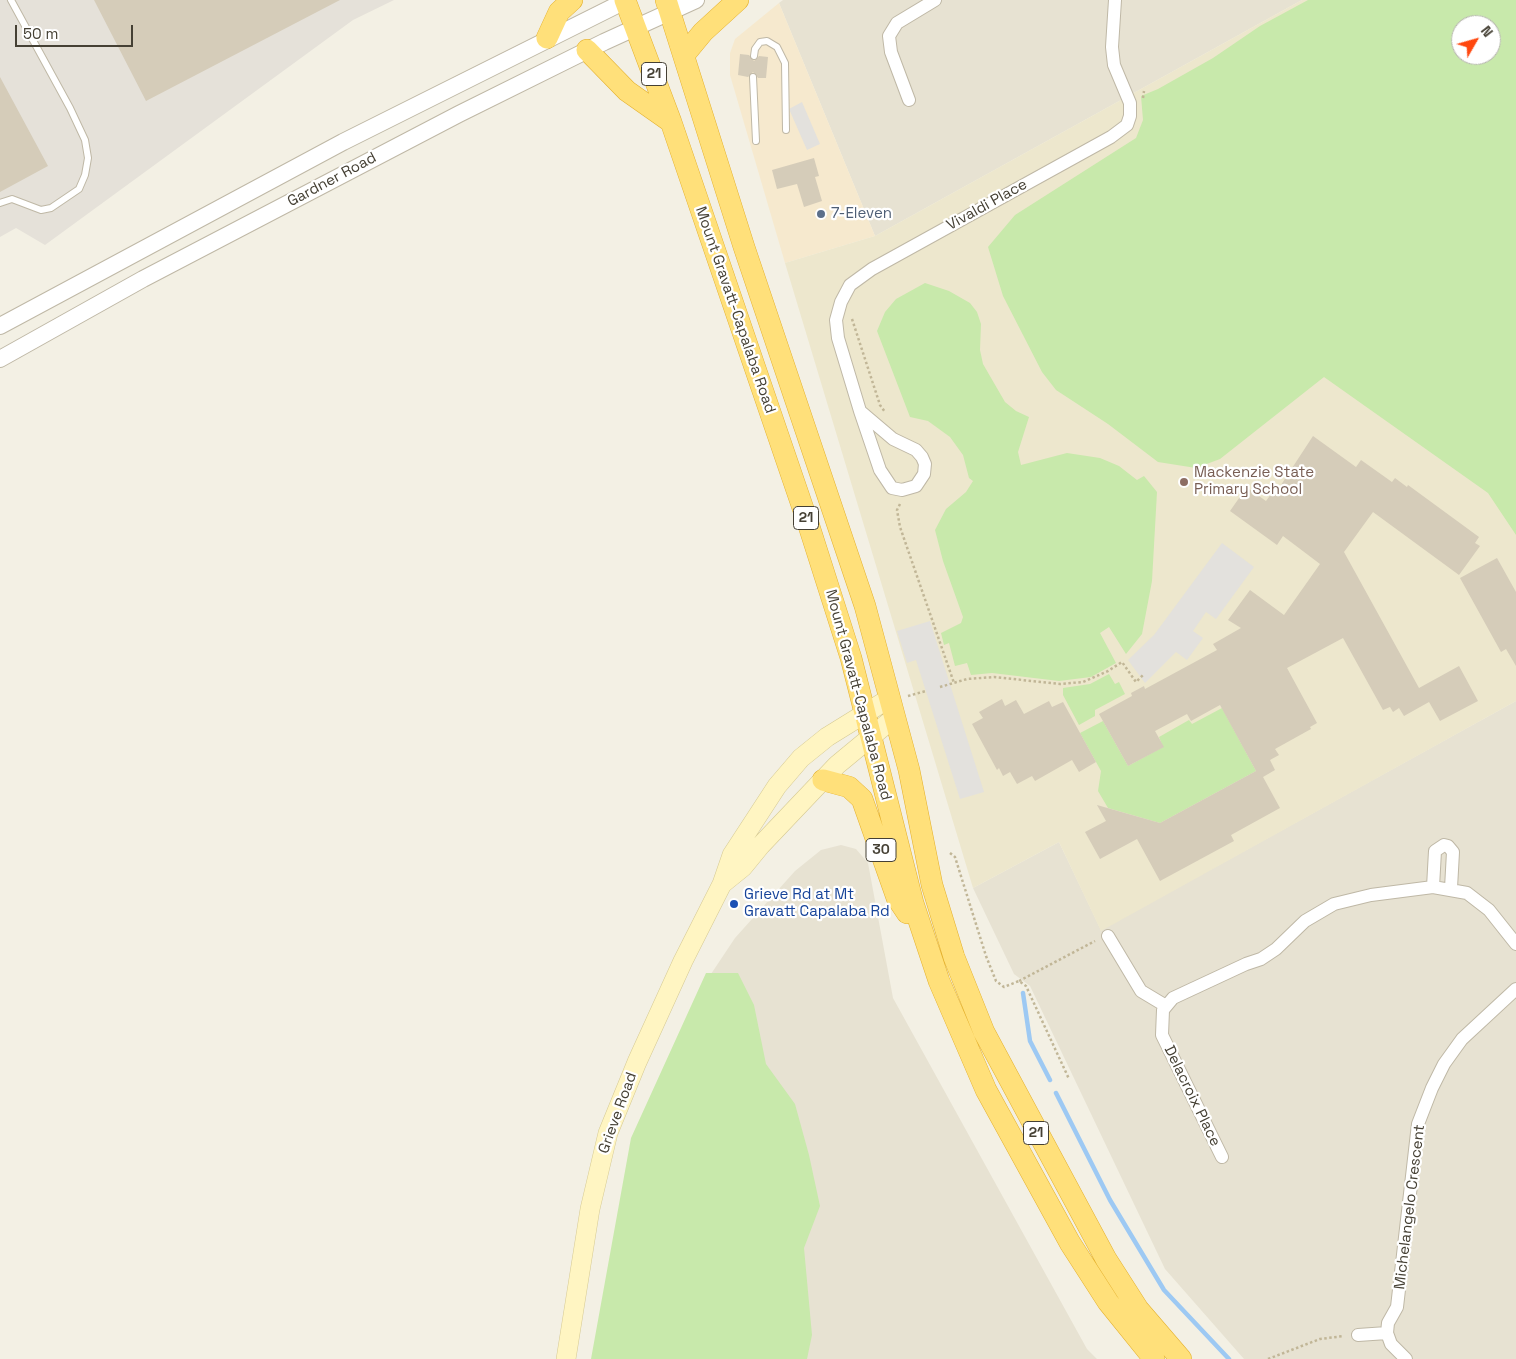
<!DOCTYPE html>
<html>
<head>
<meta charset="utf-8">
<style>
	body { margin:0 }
	#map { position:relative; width:1516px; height:1359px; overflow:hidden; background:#f3f0e4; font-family:"Space Grotesk",sans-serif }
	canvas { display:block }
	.north { position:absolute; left:1451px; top:15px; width:50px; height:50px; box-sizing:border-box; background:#fff; border:1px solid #b5b3ae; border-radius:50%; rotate:52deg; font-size:14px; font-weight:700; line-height:20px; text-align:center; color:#454034 }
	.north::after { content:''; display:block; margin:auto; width:18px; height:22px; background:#ff480f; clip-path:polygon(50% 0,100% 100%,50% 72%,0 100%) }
	.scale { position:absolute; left:15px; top:25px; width:118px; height:22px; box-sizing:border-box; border:2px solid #454034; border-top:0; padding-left:6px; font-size:15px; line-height:18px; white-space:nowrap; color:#454034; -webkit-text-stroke:4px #fff; paint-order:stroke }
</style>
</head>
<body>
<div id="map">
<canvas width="1516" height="1359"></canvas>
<div class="north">N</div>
<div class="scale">50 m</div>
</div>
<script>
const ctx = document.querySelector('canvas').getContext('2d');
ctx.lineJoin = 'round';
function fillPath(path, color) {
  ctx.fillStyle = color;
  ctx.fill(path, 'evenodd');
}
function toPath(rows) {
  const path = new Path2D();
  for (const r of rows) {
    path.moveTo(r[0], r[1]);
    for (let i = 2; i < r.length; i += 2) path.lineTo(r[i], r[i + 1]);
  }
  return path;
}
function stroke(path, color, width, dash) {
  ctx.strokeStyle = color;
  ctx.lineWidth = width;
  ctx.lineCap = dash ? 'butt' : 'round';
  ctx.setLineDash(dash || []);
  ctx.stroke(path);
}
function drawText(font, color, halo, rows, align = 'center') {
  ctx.font = font + ' "Space Grotesk",sans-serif';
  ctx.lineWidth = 4.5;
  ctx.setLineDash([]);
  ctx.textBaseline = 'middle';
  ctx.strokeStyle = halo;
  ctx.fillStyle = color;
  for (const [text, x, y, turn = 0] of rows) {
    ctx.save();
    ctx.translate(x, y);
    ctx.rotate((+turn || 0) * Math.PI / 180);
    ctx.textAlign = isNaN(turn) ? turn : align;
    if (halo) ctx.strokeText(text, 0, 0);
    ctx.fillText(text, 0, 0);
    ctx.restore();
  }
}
fillPath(toPath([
	[783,0,1302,0,875,236,779,3],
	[1516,701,1516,1359,1244,1359,1165,1269,1030,986,1014,974,973,888,1059,842,1101,930],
	[841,845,856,849,868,863,893,998,1087,1349,1097,1359,598,1359,695,998,735,938,795,871,821,850]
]), '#e7e2d2');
fillPath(toPath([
	[779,3,875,236,785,263,730,75,730,53,735,39]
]), '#f6e9ce');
fillPath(toPath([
	[0,0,394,0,353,20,45,245,16,228,0,237]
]), '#e5e1d9');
fillPath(toPath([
	[1302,0,1516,0,1516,701,1101,931,1059,842,973,888,785,263,875,236],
	[1461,25,1491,25,1491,55,1461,55]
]), '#ede7cd');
fillPath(toPath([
	[1308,0,1516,0,1516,535,1488,493,1324,377,1220,459,1196,468,1158,462,1108,424,1056,390,1042,372,1003,296,988,247,1015,215,1136,138,1143,120,1141,96,1158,89,1213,58,1260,26],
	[1461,25,1491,25,1491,55,1461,55],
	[925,283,949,291,970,303,977,312,981,324,980,350,983,364,1005,402,1016,411,1029,417,1018,452,1021,465,1067,453,1100,458,1119,466,1137,480,1144,476,1157,492,1152,581,1142,634,1126,654,1109,627,1100,633,1116,663,1091,677,1059,681,992,673,971,675,967,663,955,666,949,643,944,645,941,633,961,623,963,617,943,561,935,530,946,509,966,492,973,481,969,478,963,455,950,437,928,421,910,417,877,331,885,312,896,299],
	[1109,674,1115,684,1119,682,1125,694,1095,710,1095,716,1079,725,1063,695,1063,688,1090,684],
	[1222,708,1256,771,1160,823,1108,808,1098,791,1101,771,1080,733,1103,721,1128,766,1163,747,1159,737,1189,720,1192,724],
	[706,973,738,973,754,1005,766,1064,795,1104,809,1155,820,1206,804,1248,812,1335,807,1359,591,1359,631,1138]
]), '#c8e9ab');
fillPath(toPath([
	[802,102,820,144,807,150,789,109],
	[1222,543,1254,567,1216,619,1206,612,1193,631,1203,638,1187,660,1176,652,1145,683,1128,660,1154,635],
	[930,621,984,792,960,799,916,660,907,663,897,631]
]), '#e3e1dd');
stroke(toPath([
	[1023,993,1030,1041,1050,1080],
	[1056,1093,1110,1200,1164,1290,1229,1359]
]), '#9dc9f3', 4.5);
fillPath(toPath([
	[94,0,340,0,146,101],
	[740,54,749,55,754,61,759,56,768,57,766,78,758,78,753,72,748,77,738,75],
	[0,77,48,166,0,192],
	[814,158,819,176,815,177,822,201,804,207,797,184,777,189,772,170],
	[1313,436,1356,467,1361,460,1392,482,1395,478,1407,487,1408,485,1479,537,1475,543,1480,546,1459,575,1373,512,1344,552,1419,688,1459,666,1478,701,1440,721,1429,702,1404,716,1399,708,1393,712,1390,707,1383,710,1343,638,1287,668,1317,723,1310,727,1311,729,1275,749,1279,755,1270,760,1275,770,1263,777,1280,808,1231,835,1234,841,1160,881,1137,839,1100,859,1085,832,1106,821,1097,805,1160,823,1256,771,1220,705,1191,721,1187,714,1155,731,1164,747,1128,766,1099,714,1132,696,1131,693,1144,686,1145,689,1217,650,1213,644,1241,628,1228,620,1250,590,1284,615,1320,564,1283,536,1277,545,1230,511,1244,491,1246,493,1249,489,1266,501,1277,486,1279,488],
	[1497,558,1516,592,1516,666,1506,649,1501,652,1460,578],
	[1002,699,1005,706,1016,700,1024,714,1049,701,1052,707,1063,702,1096,762,1079,772,1072,760,1035,781,1032,776,1017,784,1010,772,1003,776,999,768,997,770,972,724,983,718,979,712]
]), '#d5ccb9');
const service = toPath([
	[754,56,755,49,760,42,767,41,777,47,785,63,786,130],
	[753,77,756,141],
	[0,203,12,199,41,210,51,208,79,189,85,175,88,158,85,140,70,108,11,0]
]);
const minor = toPath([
	[909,100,891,52,889,36,897,23,935,0],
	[860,411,893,439,916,450,922,457,925,464,924,474,916,486,902,490,892,488,880,470,860,411,838,338,836,320,841,302,850,285,872,269,1111,137,1127,125,1130,116,1130,103,1114,65,1112,47,1115,0],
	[1433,887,1435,851,1444,845,1448,846,1453,852,1451,888],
	[1108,936,1141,991,1166,1006],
	[1222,1157,1162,1035,1163,1010,1173,998,1246,964,1261,959,1276,949,1305,921,1334,904,1371,895,1433,887,1467,893,1489,910,1516,944],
	[1358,1335,1387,1333],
	[1406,1359,1391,1344,1387,1333,1388,1323,1397,1307,1418,1124,1432,1088,1444,1064,1462,1039,1516,989]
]);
const tertiary = toPath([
	[0,326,343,142,627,0],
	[0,359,143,279,459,114,604,42,696,0]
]);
const secondary = toPath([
	[722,884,743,867,761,845,837,765,895,717],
	[566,1359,590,1209,608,1133,637,1062,683,961,722,884,732,855,777,786,801,758,827,737,890,698]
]);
const trunk = toPath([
	[625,0,671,122,808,523,851,658,913,903,939,981,986,1090,1070,1243,1108,1302,1154,1359],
	[666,0,744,247,865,606,909,770,932,885,954,957,984,1032,1106,1259,1138,1309,1181,1359],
	[547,38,559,12,572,0],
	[587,50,627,91,671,122],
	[684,55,703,32,738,0],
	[823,780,849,787,862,799,897,898,907,913]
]);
stroke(service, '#bfb8a6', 8);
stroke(minor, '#bfb8a6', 14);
stroke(tertiary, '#bfb8a6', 18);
stroke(secondary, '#d5c992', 20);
stroke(trunk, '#e4b02d', 22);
stroke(toPath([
	[1143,98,1144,91],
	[852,319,880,405,885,412],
	[900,504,897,510,900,527,954,683],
	[940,687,967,679,994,677,1060,684,1083,682,1108,671,1122,662,1136,682,1143,675],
	[908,696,926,691],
	[950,853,955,857,986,956,996,981,1004,987,1019,981,1026,986,1069,1079],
	[1019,981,1095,941],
	[1268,1359,1320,1339,1344,1336]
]), '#c1b697', 2.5, [2.5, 2.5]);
stroke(service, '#fff', 6);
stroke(minor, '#fff', 12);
stroke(tertiary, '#fff', 16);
stroke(secondary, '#fff5c2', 19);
stroke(trunk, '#ffe07a', 21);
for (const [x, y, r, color] of [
	[821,214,5,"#5c6f8a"],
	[1184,482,5,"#8d6e63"],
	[734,904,5,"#1a4fb4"]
]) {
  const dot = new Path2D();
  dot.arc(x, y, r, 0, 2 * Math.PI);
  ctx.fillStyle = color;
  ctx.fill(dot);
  stroke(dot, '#fff', 2);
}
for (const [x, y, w] of [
	[654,74,25],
	[806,518,25],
	[881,850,30],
	[1036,1133,25]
]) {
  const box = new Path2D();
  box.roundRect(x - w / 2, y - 11.5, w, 23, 4);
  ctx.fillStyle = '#fff';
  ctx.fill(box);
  stroke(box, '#454034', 1);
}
drawText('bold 14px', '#454034', null, [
	["21",654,74],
	["21",806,518],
	["30",881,850],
	["21",1036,1133]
]);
drawText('15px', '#454034', '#fff', [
	["Gardner Road",332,180,-28],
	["Vivaldi Place",987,205,-29],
	["Mount Gravatt-Capalaba Road",735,310,71],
	["Mount Gravatt-Capalaba Road",858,695,75],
	["Delacroix Place",1192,1096,64],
	["Grieve Road",618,1113,-70],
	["Michelangelo Crescent",1410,1207,-83]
]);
drawText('15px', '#4e5e75', '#fff', [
	["7-Eleven",831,214]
], 'left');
drawText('15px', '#785e54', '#fff', [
	["Mackenzie State",1194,473],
	["Primary School",1194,490]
], 'left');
drawText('15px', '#164399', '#fff', [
	["Grieve Rd at Mt",744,895],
	["Gravatt Capalaba Rd",744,912]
], 'left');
</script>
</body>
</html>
